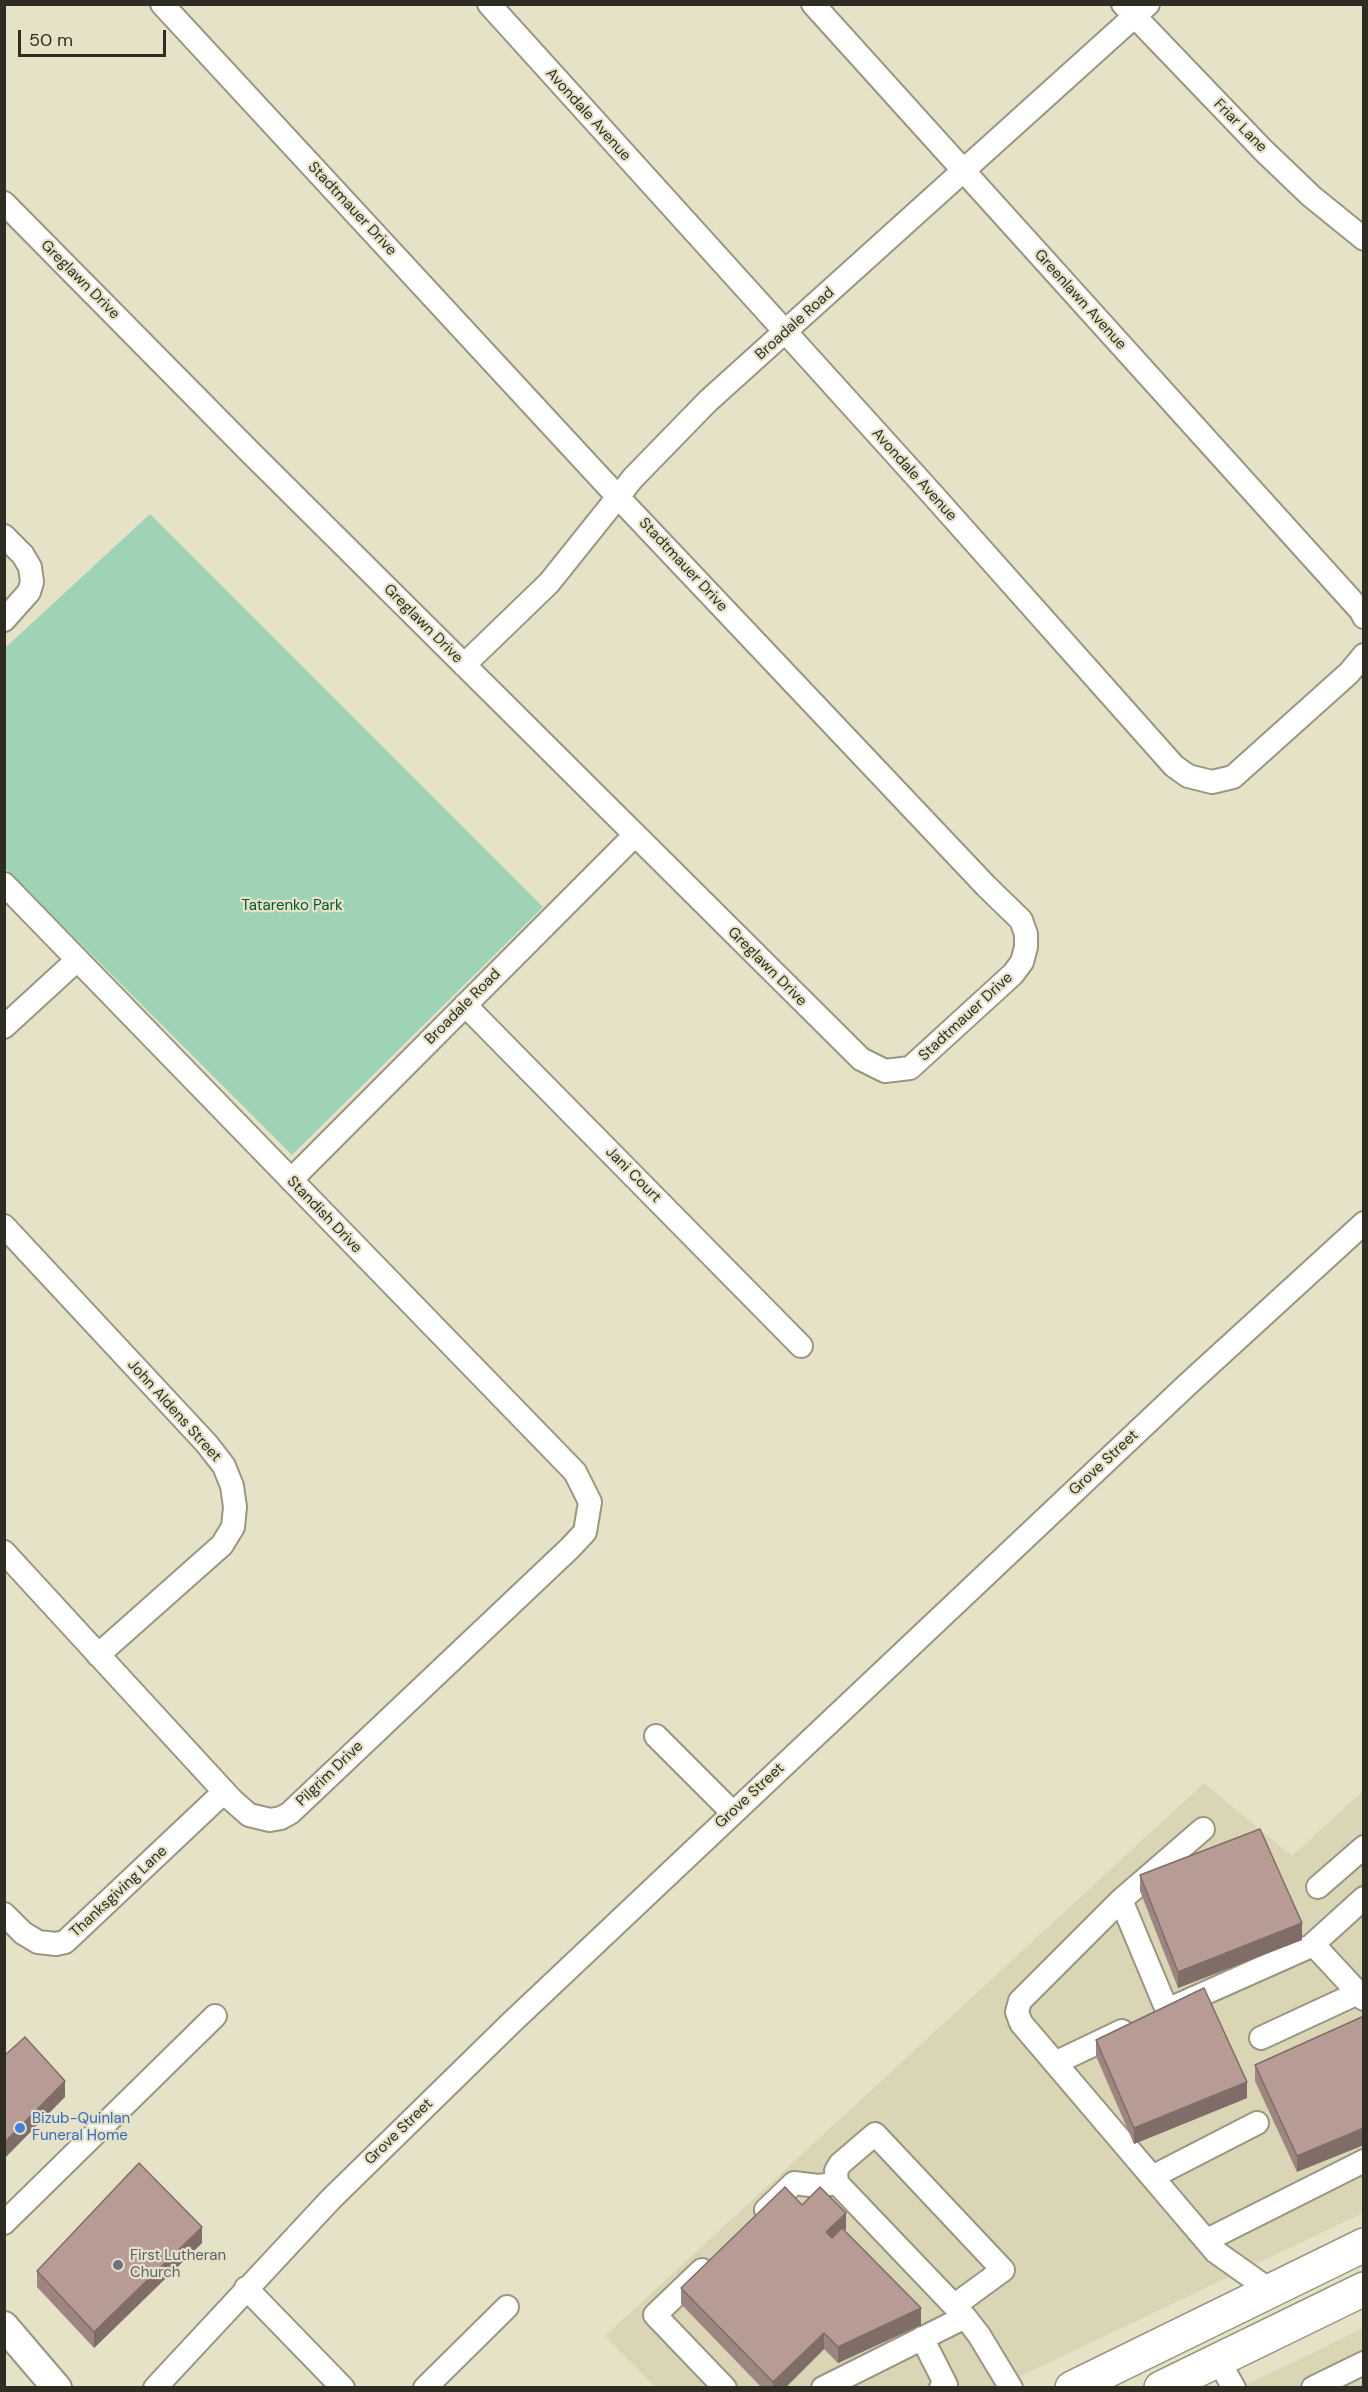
<!DOCTYPE html>
<html>
<head>
<meta charset="utf-8">
<style>
	body { margin:0 }
	#map { position:relative; width:1368px; height:2392px; overflow:hidden; background:#e6e2c8; font-family:"DM Sans",sans-serif }
	canvas { display:block }
	.frame { position:absolute; inset:0; border:6px solid #2f2d23; pointer-events:none }
	.scale { position:absolute; left:18px; top:30px; width:148px; height:27px; box-sizing:border-box; border:3px solid #2f2d23; border-top:0; padding-left:8px; font-size:18px; line-height:21px; white-space:nowrap; color:#2f2d23; -webkit-text-stroke:4px #e6e2c8; paint-order:stroke }
</style>
</head>
<body>
<div id="map">
<canvas width="1368" height="2392"></canvas>
<div class="frame"></div>
<div class="scale">50 m</div>
</div>
<script>
const ctx = document.querySelector('canvas').getContext('2d');
ctx.lineJoin = 'round';
function fillPath(path, color) {
  ctx.fillStyle = color;
  ctx.fill(path, 'evenodd');
}
function toPath(rows) {
  const path = new Path2D();
  for (const r of rows) {
    path.moveTo(r[0], r[1]);
    for (let i = 2; i < r.length; i += 2) path.lineTo(r[i], r[i + 1]);
  }
  return path;
}
function stroke(path, color, width, dash) {
  ctx.strokeStyle = color;
  ctx.lineWidth = width;
  ctx.lineCap = dash ? 'butt' : 'round';
  ctx.setLineDash(dash || []);
  ctx.stroke(path);
}
function drawText(font, color, halo, rows, align = 'center') {
  ctx.font = font + ' "DM Sans",sans-serif';
  ctx.lineWidth = 4.5;
  ctx.setLineDash([]);
  ctx.textBaseline = 'middle';
  ctx.strokeStyle = halo;
  ctx.fillStyle = color;
  for (const [text, x, y, turn = 0] of rows) {
    ctx.save();
    ctx.translate(x, y);
    ctx.rotate((+turn || 0) * Math.PI / 180);
    ctx.textAlign = isNaN(turn) ? turn : align;
    if (halo) ctx.strokeText(text, 0, 0);
    ctx.fillText(text, 0, 0);
    ctx.restore();
  }
}
fillPath(toPath([
	[1204,1783,1292,1856,1363,1791,1363,2213,998,2387,655,2387,605,2336],
	[1363,2328,1363,2387,1239,2388,1296,2361]
]), '#dad5b5');
fillPath(toPath([
	[150,514,543,907,292,1155,5,868,5,648]
]), '#9ed4b5');
const minor = toPath([
	[489,4,932,494,1174,766,1188,776,1212,782,1233,777,1349,673,1364,655],
	[813,4,1361,611,1364,617],
	[1123,4,1263,150,1311,196,1364,239],
	[4,203,250,452,861,1059,885,1071,910,1068,1013,974,1022,962,1026,947,1026,934,1021,920,986,886,618,497,162,4],
	[4,536,23,555,30,567,32,582,29,592,4,620],
	[464,665,549,583,633,478,708,401,1148,4],
	[4,884,575,1472,590,1502,585,1532,570,1548,290,1813,281,1818,270,1820,249,1815,232,1800,4,1552],
	[465,1005,801,1346],
	[4,1027,77,960],
	[291,1180,635,835],
	[4,1226,207,1444,224,1466,232,1486,235,1507,233,1527,222,1545,98,1655],
	[656,1736,733,1813],
	[1203,1829,1121,1900,1020,2001,1017,2012,1021,2023,1216,2252,1271,2291],
	[1318,1887,1364,1847],
	[1121,1900,1167,2010,1311,1946,1364,1898],
	[4,1914,23,1933,38,1942,56,1944,65,1942,224,1792],
	[1313,1944,1364,1999],
	[1261,2038,1358,1993],
	[1055,2063,1122,2031],
	[1152,2177,1257,2123],
	[766,2210,794,2183,818,2186,837,2183],
	[4,2223,215,2016],
	[1207,2240,1364,2161],
	[702,2270,655,2315,725,2388],
	[246,2288,343,2388],
	[955,2305,1003,2270,875,2134,840,2164,836,2171,837,2183,965,2317],
	[922,2338,946,2385,941,2388],
	[1218,2360,1234,2388],
	[155,2388,331,2199,512,2022,1188,1384,1364,1223],
	[425,2388,507,2307],
	[823,2388,965,2317,979,2335,1011,2388],
	[1313,2388,1364,2363]
]);
const major = toPath([
	[4,2326,57,2388]
]);
const highway = toPath([
	[1072,2388,1364,2245],
	[1161,2388,1364,2289]
]);
stroke(minor, '#9a967f', 26);
stroke(major, '#9a967f', 32);
stroke(highway, '#9a967f', 36);
stroke(minor, '#fff', 22);
stroke(major, '#fff', 28);
stroke(highway, '#fff', 33);
fillPath(toPath([
	[1140,1875,1302,1940,1178,1988,1140,1891],
	[1364,2016,1297,2172,1255,2081,1255,2065],
	[1096,2040,1247,2098,1134,2144,1096,2056],
	[802,2205,846,2229,844,2231,921,2325,838,2363,824,2349,785,2388,762,2388,681,2304,681,2288],
	[202,2243,94,2348,37,2287,37,2271]
]), '#9d8680');
fillPath(toPath([
	[1302,1923,1302,1940,1178,1988,1178,1972],
	[65,2081,65,2097,4,2159,4,2143],
	[1247,2082,1247,2098,1134,2144,1134,2128],
	[1364,2128,1364,2145,1297,2172,1297,2156],
	[846,2213,846,2229,826,2248,826,2232],
	[202,2227,202,2243,94,2348,94,2332],
	[921,2308,921,2325,838,2363,838,2347],
	[824,2333,824,2349,785,2388,773,2388,773,2382]
]), '#806d68');
const building = toPath([
	[1260,1829,1302,1923,1178,1972,1140,1875,1260,1829],
	[1204,1988,1247,2082,1134,2128,1096,2040,1204,1988],
	[1364,2016,1364,2128,1297,2156,1255,2065,1364,2016],
	[25,2037,65,2081,4,2143,4,2056,25,2037],
	[139,2163,202,2227,94,2332,37,2271,139,2163],
	[785,2187,802,2205,820,2187,846,2213,826,2232,832,2238,842,2228,921,2308,838,2347,824,2333,773,2382,681,2288,785,2187]
]);
fillPath(building, '#b79c95');
stroke(building, '#806d68', 1.5);
for (const [x, y, r, color] of [
	[20,2128,6,"#3f7fe0"],
	[118,2265,6,"#6b7280"]
]) {
  const dot = new Path2D();
  dot.arc(x, y, r, 0, 2 * Math.PI);
  ctx.fillStyle = color;
  ctx.fill(dot);
  stroke(dot, '#e6e2c8', 2);
}
drawText('15px', '#2f2d23', '#e6e2c8', [
	["Avondale Avenue",588,115,48],
	["Friar Lane",1240,126,45],
	["Stadtmauer Drive",352,209,47],
	["Greglawn Drive",80,280,45],
	["Greenlawn Avenue",1080,300,48],
	["Broadale Road",795,324,-42],
	["Avondale Avenue",914,475,48],
	["Stadtmauer Drive",683,565,47],
	["Greglawn Drive",423,624,45],
	["Greglawn Drive",767,967,45],
	["Broadale Road",463,1007,-45],
	["Stadtmauer Drive",966,1017,-43],
	["Jani Court",633,1175,45],
	["Standish Drive",324,1215,46],
	["John Aldens Street",174,1411,48],
	["Grove Street",1104,1463,-43],
	["Pilgrim Drive",330,1774,-44],
	["Grove Street",750,1796,-43],
	["Thanksgiving Lane",119,1892,-43],
	["Grove Street",399,2132,-44]
]);
drawText('15px', '#005736', '#e6e2c8', [
	["Tatarenko Park",292,906]
]);
drawText('15px', '#366cbe', '#e6e2c8', [
	["Bizub-Quinlan",32,2119],
	["Funeral Home",32,2136]
], 'left');
drawText('15px', '#5b616d', '#e6e2c8', [
	["First Lutheran",130,2256],
	["Church",130,2273]
], 'left');
</script>
</body>
</html>
